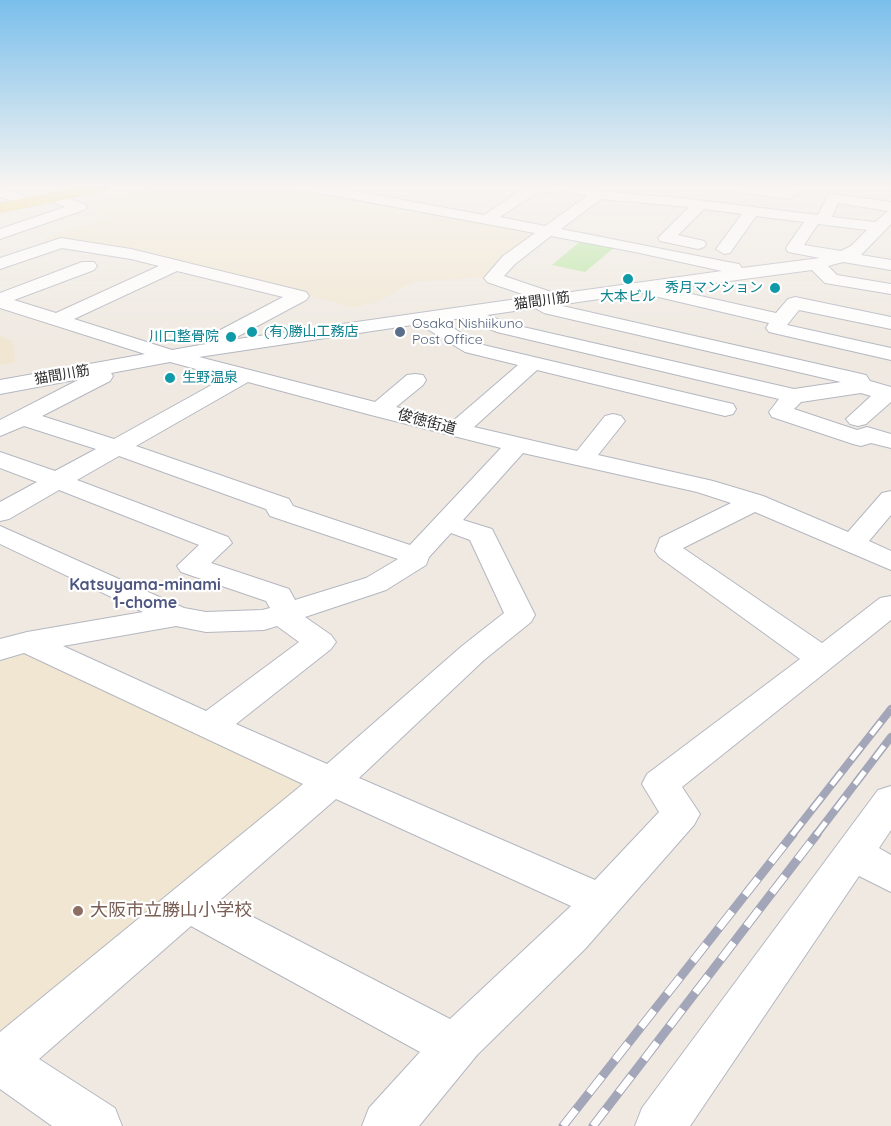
<!DOCTYPE html>
<html>
<head>
<meta charset="utf-8">
<style>
	body { margin:0 }
	canvas { display:block; background:#efe9e1 }
</style>
</head>
<body>
<canvas width="891" height="1126"></canvas>
<script>
const ctx = document.querySelector('canvas').getContext('2d');
ctx.lineJoin = 'round';
function fillPath(path, color) {
  ctx.fillStyle = color;
  ctx.fill(path, 'evenodd');
}
function toPath(rows) {
  const path = new Path2D();
  for (const r of rows) {
    path.moveTo(r[0], r[1]);
    for (let i = 2; i < r.length; i += 2) path.lineTo(r[i], r[i + 1]);
  }
  return path;
}
function stroke(path, color, width, dash) {
  ctx.strokeStyle = color;
  ctx.lineWidth = width;
  ctx.lineCap = dash ? 'butt' : 'round';
  ctx.setLineDash(dash || []);
  ctx.stroke(path);
}
function drawText(font, color, halo, rows, align = 'center') {
  ctx.font = font + ' Quicksand,"Noto Sans JP",sans-serif';
  ctx.lineWidth = 4.5;
  ctx.setLineDash([]);
  ctx.textBaseline = 'middle';
  ctx.strokeStyle = halo;
  ctx.fillStyle = color;
  for (const [text, x, y, turn = 0] of rows) {
    ctx.save();
    ctx.translate(x, y);
    ctx.rotate((+turn || 0) * Math.PI / 180);
    ctx.textAlign = isNaN(turn) ? turn : align;
    if (halo) ctx.strokeText(text, 0, 0);
    ctx.fillText(text, 0, 0);
    ctx.restore();
  }
}
fillPath(toPath([
	[146,187,292,187,538,233,483,277,413,282,377,302,352,307,128,251,42,239,112,218,82,206],
	[0,336,13,341,15,362,0,365],
	[23,648,305,780,306,788,0,1033,0,655]
]), '#f0e6d1');
fillPath(toPath([
	[582,240,616,246,585,272,552,265]
]), '#b6e59e');
const minor = toPath([
	[302,187,332,187,484,215,526,187,586,187,608,192,689,199,818,215,828,195,833,194,891,202,891,224,861,255,891,260,891,270,843,262,828,266,837,275,891,284,891,294,825,283,812,270,669,289,776,313,788,299,795,297,891,317,891,329,799,310,787,325,891,348,891,360,769,332,766,328,769,323,650,295,647,292,558,305,866,375,870,381,891,387,891,402,866,424,858,426,850,424,846,419,871,396,861,393,801,402,794,409,857,430,867,427,891,434,891,448,871,443,861,446,853,444,772,417,769,412,779,399,497,332,462,318,442,321,479,344,733,404,736,409,733,414,725,416,537,370,474,427,577,451,605,416,613,414,621,416,625,421,598,455,713,481,763,496,848,532,882,493,891,491,891,515,869,541,891,551,891,570,755,512,683,548,822,643,880,598,891,596,891,620,682,787,700,814,694,825,585,949,477,1055,419,1126,362,1126,369,1108,420,1052,191,926,39,1059,115,1108,122,1126,52,1126,0,1089,0,1032,303,784,24,653,0,660,0,639,27,632,143,612,0,544,0,526,184,608,206,612,262,610,270,608,266,601,181,572,177,566,199,545,59,490,9,519,0,521,0,502,37,482,0,468,0,452,55,471,96,449,24,426,0,436,0,420,80,379,0,394,0,380,145,354,0,308,0,293,82,262,94,262,97,266,94,270,14,300,56,313,159,266,131,259,62,248,0,269,0,258,61,238,131,249,306,292,309,296,306,300,231,340,531,297,487,282,484,278,503,256,535,233,309,191,302,187],
	[566,191,587,196,545,226,500,217,536,193,566,191],
	[601,199,689,207,658,238,660,241,698,249,704,247,706,244,704,241,678,235,704,209,742,214,716,249,724,254,730,253,756,216,804,222,786,248,788,252,820,258,742,268,739,264,733,263,561,229,601,199],
	[838,203,888,211,875,222,832,217,838,203],
	[818,224,867,230,851,246,841,251,804,245,818,224],
	[551,236,635,252,722,271,557,294,504,276,515,264,551,236],
	[177,271,283,297,207,337,204,341,206,344,172,350,74,319,177,271],
	[535,308,544,313,841,382,794,389,510,324,487,315,535,308],
	[419,324,465,352,518,365,453,421,396,407,423,385,426,380,423,375,415,374,407,375,375,402,199,357,419,324],
	[170,362,226,377,114,439,42,416,110,381,113,376,111,373,170,362],
	[248,382,371,415,501,448,410,545,293,506,289,499,136,446,248,382],
	[523,453,697,492,731,503,660,538,655,551,659,557,800,659,647,774,642,784,659,812,595,880,359,778,484,660,531,622,535,615,492,529,463,520,523,453],
	[119,456,266,509,270,516,398,559,366,578,295,600,289,589,211,563,232,543,228,537,77,480,119,456],
	[451,533,470,540,504,613,462,646,327,764,236,724,331,649,336,642,331,635,305,617,386,590,426,565,429,557,451,533],
	[176,626,206,632,264,630,277,626,299,642,206,711,63,646,176,626],
	[336,799,571,906,450,1019,220,900,336,799],
	[727,187,762,187,783,190,787,187,802,187,791,198,786,199,734,191,727,187],
	[0,188,32,199,34,202,27,206,0,197,0,188],
	[54,193,84,204,87,207,84,210,0,239,0,229,65,207,49,200,47,197,54,193],
	[891,786,891,830,879,848,891,855,891,892,859,876,690,1126,635,1126,642,1108,878,790,891,786]
]);
const major = toPath([
	[77,187,109,187,101,192,0,213,0,203,77,187]
]);
stroke(minor, '#b4b7c1', 2);
stroke(major, '#c9c9c9', 1);
fillPath(minor, '#fff');
fillPath(major, '#f2d163');
const railFar1 = toPath([
	[792,835,891,709],
	[816,835,891,737]
]);
const rail = toPath([
	[563,1126,793,834],
	[593,1126,817,834]
]);
stroke(railFar1, '#a3a6b8', 8);
stroke(rail, '#a3a6b8', 9);
stroke(railFar1, '#fff', 5, [16]);
stroke(rail, '#fff', 7, [21]);
const sky = ctx.createLinearGradient(0, 0, 0, 345);
sky.addColorStop(0, '#7abfeb');
sky.addColorStop(0.54, '#f8f5f2');
sky.addColorStop(1, '#f8f5f200');
ctx.fillStyle = sky;
ctx.fillRect(0, 0, 891, 345);
for (const [x, y, r, color] of [
	[628,279,6,"#0f9aa8"],
	[775,288,6,"#0f9aa8"],
	[252,332,6,"#0f9aa8"],
	[400,332,6,"#5c6f8a"],
	[231,337,6,"#0f9aa8"],
	[170,378,6,"#0f9aa8"],
	[78,911,6,"#8d6e63"]
]) {
  const dot = new Path2D();
  dot.arc(x, y, r, 0, 2 * Math.PI);
  ctx.fillStyle = color;
  ctx.fill(dot);
  stroke(dot, '#fff', 2);
}
drawText('14px', '#0d838f', '#fff', [
	["秀月マンション",763,288],
	["大本ビル",628,297,"center"],
	["(有)勝山工務店",264,332,"left"],
	["川口整骨院",219,337],
	["生野温泉",182,378,"left"]
], 'right');
drawText('14px', '#2e2e2e', '#fff', [
	["猫間川筋",542,301,-8],
	["猫間川筋",62,375,-10]
]);
drawText('14px', '#4e5e75', '#fff', [
	["Osaka Nishiikuno",412,324],
	["Post Office",412,340]
], 'left');
drawText('15px', '#2e2e2e', '#fff', [
	["俊徳街道",427,422,15]
]);
drawText('bold 16px', '#4d5680', '#fff', [
	["Katsuyama-minami",145,585],
	["1-chome",145,603]
]);
drawText('18px', '#785e54', '#fff', [
	["大阪市立勝山小学校",90,911]
], 'left');
</script>
</body>
</html>
